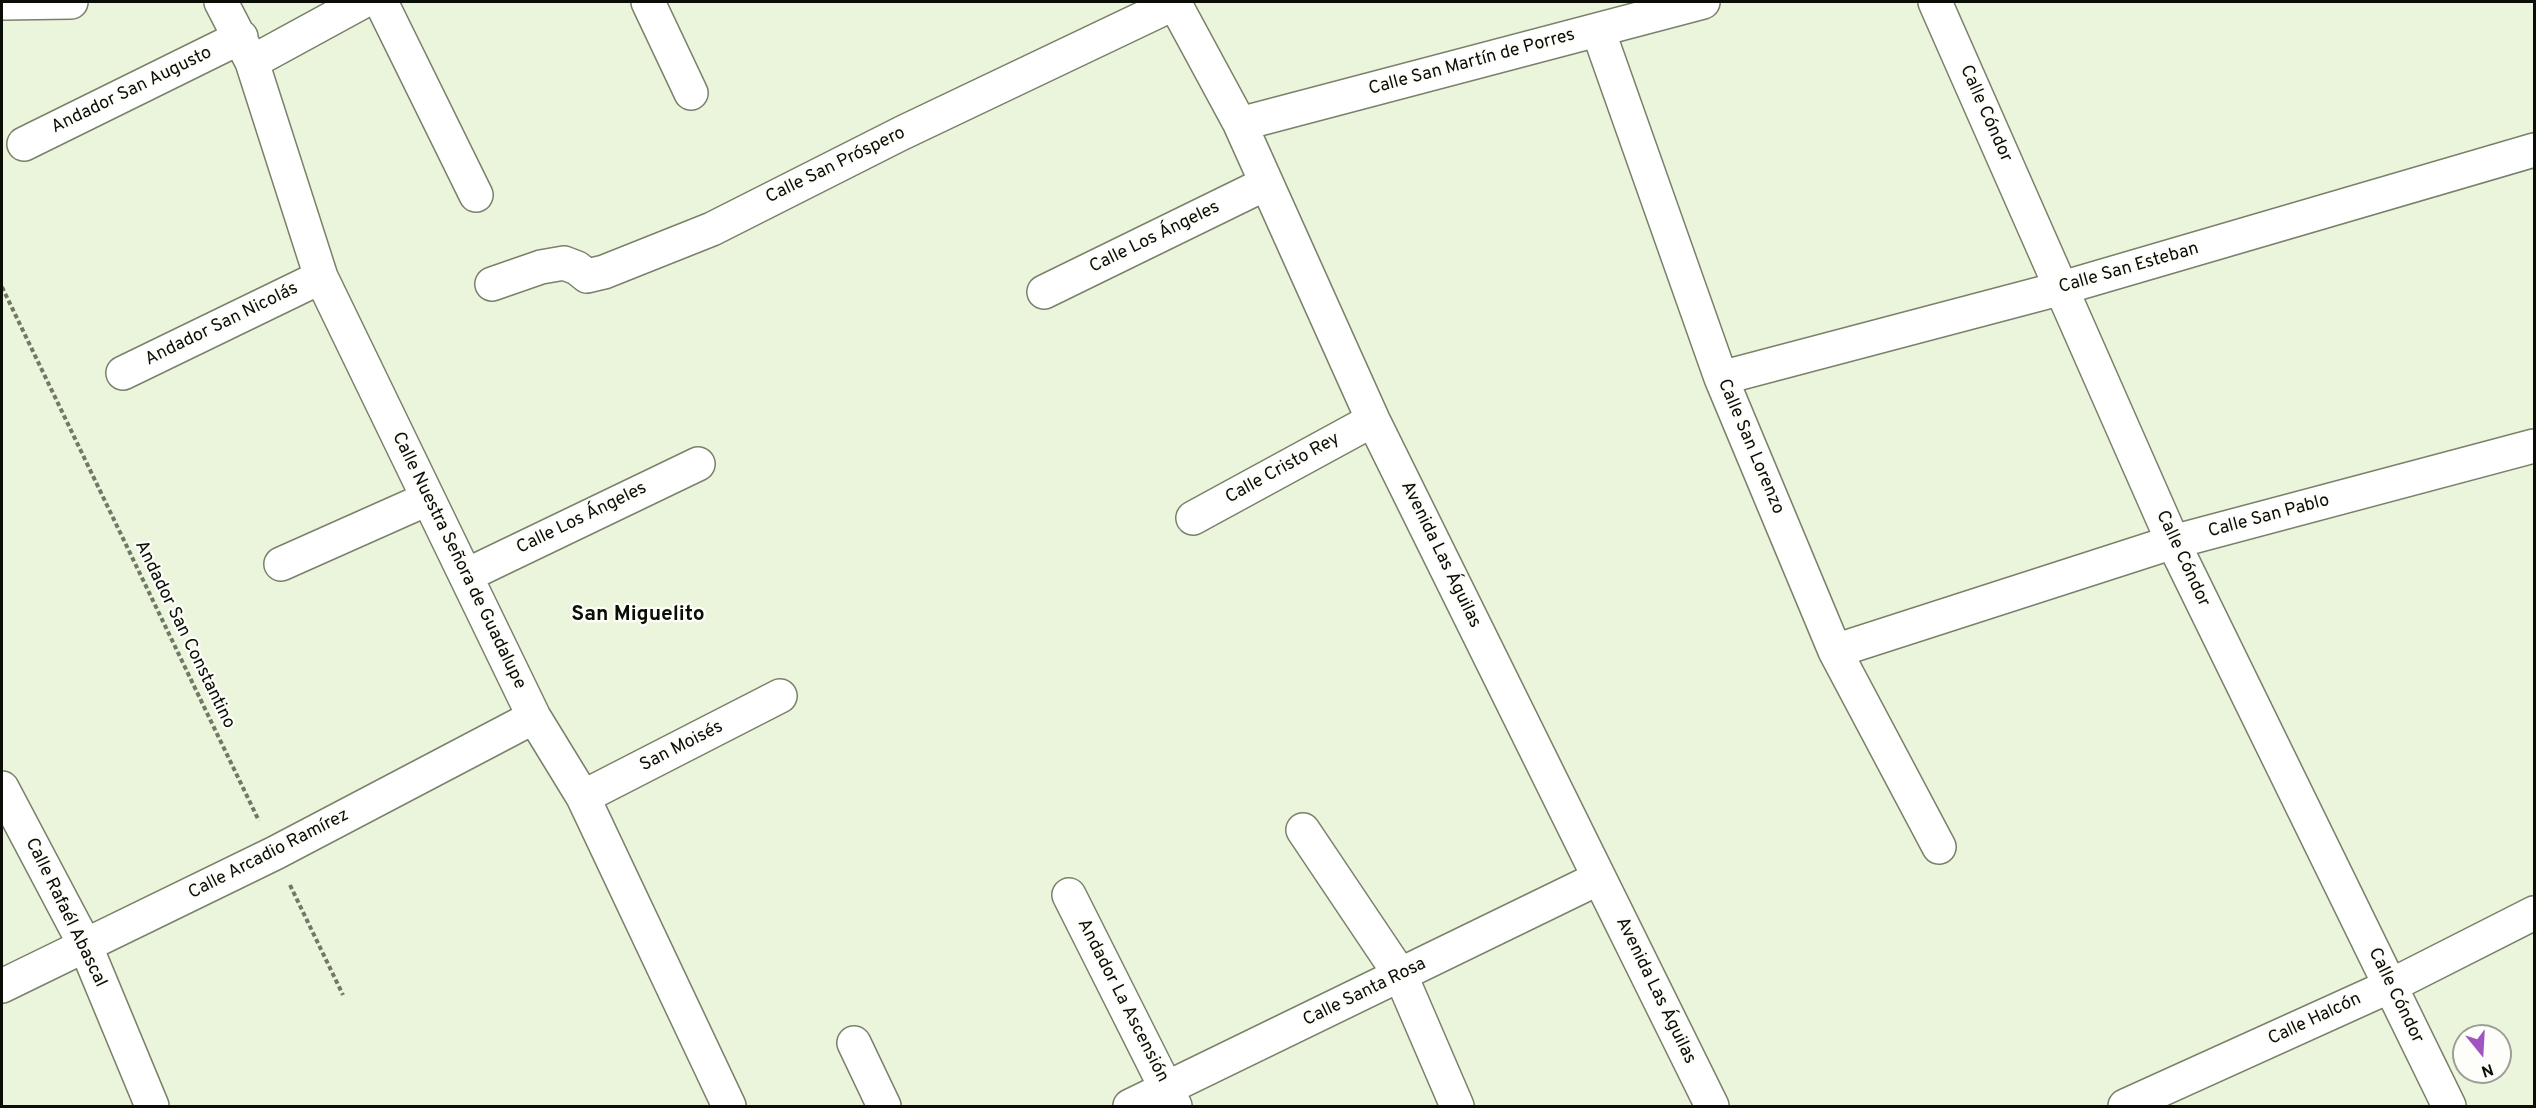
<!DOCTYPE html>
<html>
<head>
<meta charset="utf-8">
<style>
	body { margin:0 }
	#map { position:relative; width:2536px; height:1108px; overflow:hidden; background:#ebf5db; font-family:Overpass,sans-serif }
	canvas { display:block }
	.frame { position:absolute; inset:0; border:3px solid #0b0e06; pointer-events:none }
	.north { position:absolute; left:2452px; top:1024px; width:60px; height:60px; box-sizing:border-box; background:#fdfef9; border:2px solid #9c9e98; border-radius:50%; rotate:162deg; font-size:16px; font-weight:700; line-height:24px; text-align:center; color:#0b0e06 }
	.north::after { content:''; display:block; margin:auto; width:21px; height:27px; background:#a253c3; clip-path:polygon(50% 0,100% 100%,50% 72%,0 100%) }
</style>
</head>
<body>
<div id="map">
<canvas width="2536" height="1108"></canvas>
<div class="frame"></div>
<div class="north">N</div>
</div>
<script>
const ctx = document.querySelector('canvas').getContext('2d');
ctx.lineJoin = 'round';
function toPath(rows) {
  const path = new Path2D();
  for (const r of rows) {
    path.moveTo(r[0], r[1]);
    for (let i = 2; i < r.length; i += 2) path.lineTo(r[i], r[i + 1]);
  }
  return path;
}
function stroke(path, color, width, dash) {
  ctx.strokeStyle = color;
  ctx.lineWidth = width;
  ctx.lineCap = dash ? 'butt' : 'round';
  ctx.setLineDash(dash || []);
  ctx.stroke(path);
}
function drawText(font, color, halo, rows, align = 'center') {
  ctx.font = font + ' Overpass,sans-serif';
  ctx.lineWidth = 4.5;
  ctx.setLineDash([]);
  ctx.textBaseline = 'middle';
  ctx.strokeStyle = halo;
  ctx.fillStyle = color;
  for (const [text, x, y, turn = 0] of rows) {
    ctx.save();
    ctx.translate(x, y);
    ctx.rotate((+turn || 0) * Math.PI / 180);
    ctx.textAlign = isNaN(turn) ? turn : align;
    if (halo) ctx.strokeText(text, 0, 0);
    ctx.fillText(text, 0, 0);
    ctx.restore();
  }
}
const minor = toPath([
	[221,2,252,62,321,277,534,717,583,797,729,1106],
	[381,2,476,195],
	[648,2,691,93],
	[1174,2,1240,124,1373,420,1712,1106],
	[1935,2,2173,542,2449,1106],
	[2,3,71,2],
	[1598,30,1721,378,1835,651,1939,847],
	[252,62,362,2],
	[1240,124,1703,2],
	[24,144,241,37],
	[492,284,541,267,564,263,577,268,587,276,604,272,712,229,902,133,1175,3],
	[1044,292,1265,184],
	[123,373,321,277],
	[1721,378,2062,288,2534,150],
	[1193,518,1373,420],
	[281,564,427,499],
	[467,575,698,464],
	[1835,651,2173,542,2534,446],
	[2,788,86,947,152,1106],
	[583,797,780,696],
	[1303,830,1401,976,1457,1106],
	[1069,895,1175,1106],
	[2,986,275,853,534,717],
	[854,1043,884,1106],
	[1130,1106,1599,878],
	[2125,1106,2390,986,2534,913]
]);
stroke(minor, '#79816a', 36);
stroke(toPath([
	[2,287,259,821],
	[290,885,343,995]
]), '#727868', 4, [4.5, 3]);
stroke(minor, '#fff', 33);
drawText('18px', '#0b0e06', '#fdfef9', [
	["Calle San Martín de Porres",1472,63,-15],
	["Andador San Augusto",132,91,-26],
	["Calle Cóndor",1985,114,66],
	["Calle San Próspero",836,166,-26],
	["Calle Los Ángeles",1155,238,-26],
	["Calle San Esteban",2129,269,-16],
	["Andador San Nicolás",222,325,-26],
	["Calle San Lorenzo",1750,447,67],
	["Calle Cristo Rey",1283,469,-29],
	["Calle San Pablo",2269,517,-15],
	["Calle Los Ángeles",582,519,-26],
	["Avenida Las Águilas",1440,555,64],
	["Calle Cóndor",2182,559,65],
	["Calle Nuestra Señora de Guadalupe",458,561,64],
	["Andador San Constantino",184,635,64],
	["San Moisés",682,747,-27],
	["Calle Arcadio Ramírez",269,855,-27],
	["Calle Rafaél Abascal",65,913,64],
	["Avenida Las Águilas",1655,991,64],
	["Calle Santa Rosa",1365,993,-26],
	["Calle Cóndor",2395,996,64],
	["Andador La Ascensión",1122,1001,63],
	["Calle Halcón",2315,1020,-25]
]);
drawText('bold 21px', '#0b0e06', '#fdfef9', [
	["San Miguelito",638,616]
]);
</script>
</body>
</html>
